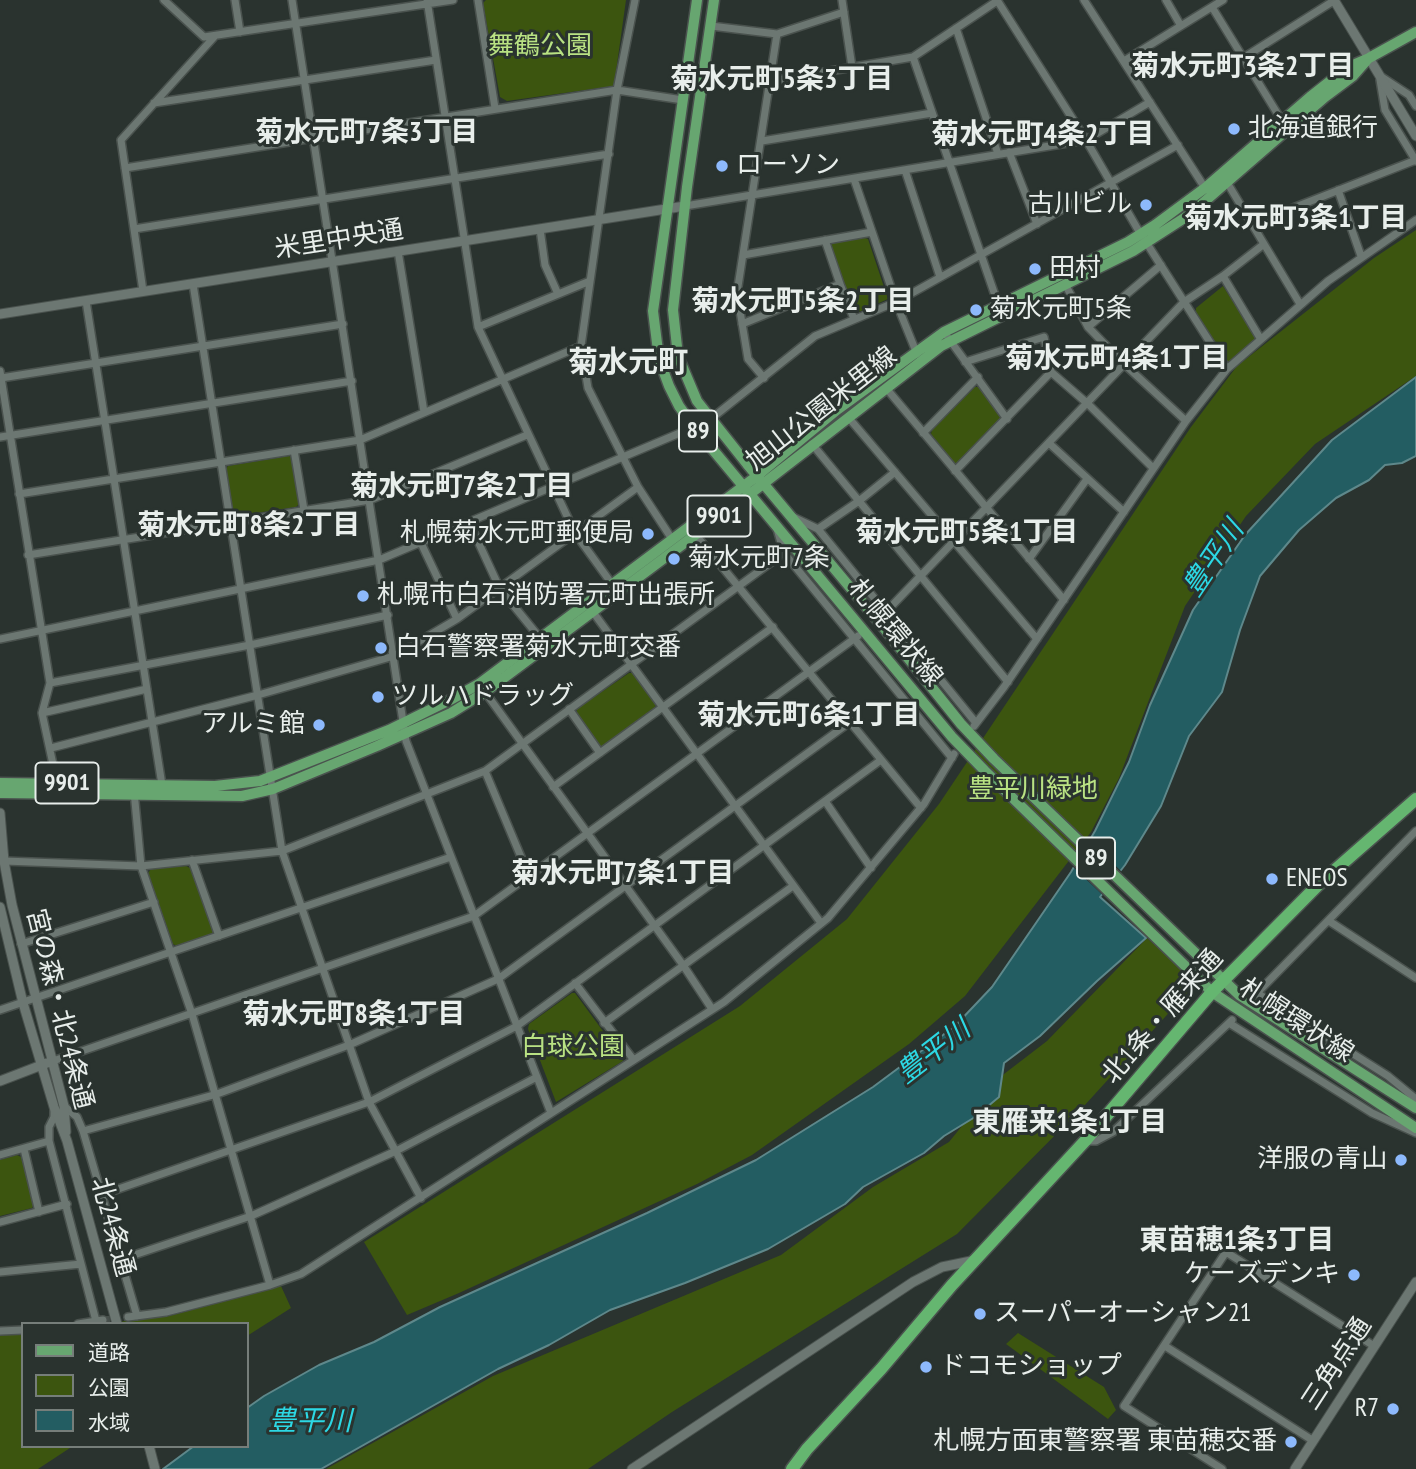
<!DOCTYPE html>
<html>
<head>
<meta charset="utf-8">
<style>
	body { margin:0 }
	#map { position:relative; width:1416px; height:1469px; overflow:hidden; background:#2a332f; font-family:"PT Sans Narrow","Noto Sans JP",sans-serif }
	canvas { display:block }
	.legend { position:absolute; left:21px; top:1322px; width:228px; height:126px; box-sizing:border-box; background:#2a332f; border:2px solid #767e7a; margin:0; padding:9px 12px; list-style:none; font-size:21px; color:#e8eeeb }
	.legend li { display:flex; align-items:center; gap:14px; height:35px }
	.legend b { width:35px; border:2px solid #767e7a }
</style>
</head>
<body>
<div id="map">
<canvas width="1416" height="1469"></canvas>
<ul class="legend">
<li><b style="height:9px;background:#67a670"></b>道路</li>
<li><b style="height:19px;background:#3c550f"></b>公園</li>
<li><b style="height:19px;background:#235d62"></b>水域</li>
</ul>
</div>
<script>
const ctx = document.querySelector('canvas').getContext('2d');
ctx.lineJoin = 'round';
function fillPath(path, color) {
  ctx.fillStyle = color;
  ctx.fill(path, 'evenodd');
}
function toPath(rows) {
  const path = new Path2D();
  for (const r of rows) {
    path.moveTo(r[0], r[1]);
    for (let i = 2; i < r.length; i += 2) path.lineTo(r[i], r[i + 1]);
  }
  return path;
}
function stroke(path, color, width, dash) {
  ctx.strokeStyle = color;
  ctx.lineWidth = width;
  ctx.lineCap = dash ? 'butt' : 'round';
  ctx.setLineDash(dash || []);
  ctx.stroke(path);
}
function drawText(font, color, halo, rows, align = 'center') {
  ctx.font = font + ' "PT Sans Narrow","Noto Sans JP",sans-serif';
  ctx.lineWidth = 6;
  ctx.setLineDash([]);
  ctx.textBaseline = 'middle';
  ctx.strokeStyle = halo;
  ctx.fillStyle = color;
  for (const [text, x, y, turn = 0] of rows) {
    ctx.save();
    ctx.translate(x, y);
    ctx.rotate((+turn || 0) * Math.PI / 180);
    ctx.textAlign = isNaN(turn) ? turn : align;
    if (halo) ctx.strokeText(text, 0, 0);
    ctx.fillText(text, 0, 0);
    ctx.restore();
  }
}
fillPath(toPath([
	[486,0,626,0,614,86,507,101,500,97,483,3],
	[1416,230,1416,376,1315,444,1246,516,1185,606,1119,778,1091,832,965,996,909,1044,752,1155,697,1184,459,1293,407,1315,364,1242,740,1006,847,919,939,804,1191,427,1237,366,1374,258],
	[865,238,868,239,888,299,856,313,853,311,830,246,832,243],
	[1223,286,1257,339,1230,361,1227,361,1196,312,1196,308],
	[975,387,978,387,1000,415,1000,419,958,463,954,463,931,434,932,430],
	[289,456,291,457,299,504,296,507,236,516,233,513,226,469,228,466],
	[629,673,634,673,656,704,655,707,603,746,600,746,577,713,577,709],
	[186,866,190,868,213,931,213,934,177,946,173,944,148,873,151,869],
	[1147,938,1196,983,1084,1106,957,1234,672,1412,588,1469,326,1469,493,1376,781,1255,873,1187,949,1142,1004,1074,1047,1041],
	[572,993,575,993,622,1057,623,1061,556,1102,528,1029,529,1024],
	[17,1155,21,1157,34,1204,32,1208,0,1216,0,1160],
	[281,1286,291,1308,247,1336,247,1324,100,1324,169,1316],
	[23,1332,23,1446,73,1446,38,1469,0,1469,0,1335],
	[1018,1333,1104,1387,1116,1410,1108,1419,1006,1344]
]), '#3c550f');
const water = toPath([
	[1416,377,1416,456,1402,463,1385,465,1369,480,1336,498,1299,530,1260,576,1240,630,1222,692,1189,736,1161,806,1125,865,1100,897,1146,938,1097,981,1040,1036,1004,1063,999,1097,975,1117,944,1136,924,1153,863,1187,845,1204,768,1249,685,1283,610,1310,549,1345,498,1369,321,1469,163,1469,194,1446,247,1446,247,1408,264,1396,319,1365,374,1342,440,1307,647,1213,756,1160,873,1087,955,1026,992,987,1071,872,1095,831,1129,762,1150,705,1193,610,1245,535,1332,440,1416,377]
]);
fillPath(water, '#235d62');
stroke(water, '#5e888b', 2);
fillPath(toPath([
	[1087,838,1123,873,1105,897,1149,939,1071,865]
]), '#2a332f');
stroke(toPath([
	[103,1320,128,1317]
]), '#464f4b', 7, [7, 3.5]);
const minor = toPath([
	[164,0,204,37,453,0],
	[235,0,240,32],
	[292,0,406,741,551,1113],
	[427,0,478,327,575,533,612,584],
	[478,0,495,108],
	[635,0,617,90,581,346,588,388,638,487,672,539],
	[842,0,852,67],
	[997,0,1086,140,1137,228,1227,369],
	[1084,0,1205,188],
	[1166,0,1181,26],
	[1212,7,1282,121],
	[711,26,777,34,844,12],
	[956,28,998,154],
	[913,57,998,304],
	[1243,58,1335,0],
	[1124,61,1223,0],
	[1380,76,1409,95,1416,106],
	[1380,80,1385,110,1416,161],
	[771,81,913,57,997,1],
	[154,103,436,60],
	[762,141,932,113],
	[1009,152,1037,224],
	[125,168,617,90,683,100],
	[905,170,940,277],
	[854,179,896,302,917,354],
	[1228,184,1300,304],
	[1338,190,1361,256],
	[685,206,1086,140,1150,102],
	[1252,224,1416,160],
	[134,229,609,154],
	[540,229,545,265,558,294],
	[398,251,424,412],
	[743,255,872,232],
	[1223,276,1260,338],
	[193,284,282,851,369,1102,421,1198],
	[840,284,854,319],
	[1065,284,1088,327,1124,364,1186,421],
	[143,291,121,140,215,36],
	[86,301,162,785],
	[742,324,840,284,825,240],
	[478,327,590,281],
	[1088,327,1161,265],
	[944,332,1007,419],
	[965,362,1044,337,1051,372],
	[0,371,50,683,42,713,57,783],
	[1,378,343,324],
	[764,378,748,359,737,293,777,34],
	[886,388,1064,600],
	[848,417,1037,639],
	[712,418,815,336,896,302,1178,145],
	[923,433,978,377],
	[0,437,352,381],
	[812,444,1008,682],
	[1050,444,1124,512],
	[294,450,304,510],
	[955,471,1051,372,1088,404,1153,468],
	[19,494,360,440,581,346],
	[793,517,818,529,976,723],
	[469,522,500,589,540,638],
	[777,529,784,553,952,758],
	[818,529,859,501,895,472],
	[695,534,921,808],
	[421,543,457,619],
	[28,555,370,500,527,435],
	[1029,559,1087,479],
	[590,608,821,923],
	[882,616,1184,302,1223,276,1264,244],
	[0,639,379,560,694,427],
	[50,683,250,645,388,615],
	[485,692,683,965,712,1009],
	[569,709,600,753],
	[42,713,147,689],
	[974,726,1004,687,1186,421,1227,369,1328,281,1416,220],
	[51,748,258,695,394,656,457,619,638,487],
	[485,771,529,876],
	[553,787,773,627],
	[134,791,141,866,192,1014,270,1285],
	[825,801,871,868],
	[192,860,219,936],
	[4,861,141,866,282,851,485,771,784,553],
	[1329,921,1416,978],
	[21,944,154,902],
	[575,983,633,1059],
	[1257,993,1388,1076,1416,1099],
	[1256,994,1416,831],
	[0,1010,451,857],
	[604,1023,793,886],
	[1229,1023,1372,1113,1416,1133],
	[53,1061,474,916,858,636],
	[64,1106,77,1117,83,1131,137,1316],
	[54,1109,54,1117,49,1127,49,1141,96,1321],
	[83,1131,217,1094,349,1045,498,979,850,722],
	[1085,1141,1096,1141,1113,1132,1232,1020],
	[24,1149,39,1212],
	[0,1155,49,1141],
	[101,1195,369,1102,517,1026,881,760],
	[0,1222,67,1204],
	[119,1260,251,1216,396,1151,537,1077],
	[0,1272,81,1264],
	[128,1317,166,1312,270,1285,301,1274,724,1002,828,918,924,804,954,754],
	[78,1324,103,1320],
	[0,1331,23,1330],
	[1165,1346,1312,1440],
	[1222,1469,1124,1406,1226,1252,1374,1346]
]);
const tertiary = toPath([
	[1334,0,1416,136],
	[0,314,685,206],
	[0,813,4,861,12,905,64,1106,66,1132],
	[0,907,23,1003,54,1107,67,1141,117,1324],
	[0,1081,47,1063],
	[149,1446,155,1469],
	[632,1469,913,1282,942,1267,976,1260],
	[1295,1469,1416,1282]
]);
const primary = toPath([
	[697,0,653,311,659,359,669,386,679,406,694,427,952,737,985,771,1212,992,1416,1128],
	[714,0,687,187,673,310,678,356,697,401,747,464,884,628,961,724,994,759,1239,995,1416,1108],
	[0,783,215,786,260,781,389,730,450,700,479,684,757,476,837,410,944,332,1128,242,1155,225,1205,188,1310,97,1348,67,1369,58,1416,32],
	[0,793,242,796,273,789,377,746,451,713,485,692,750,494,941,346,1133,251,1189,215,1325,97,1353,76,1367,60]
]);
const trunk = toPath([
	[792,1469,807,1449,881,1369,952,1285,1085,1141,1212,992,1319,884,1416,799]
]);
stroke(minor, '#4a524e', 10);
stroke(tertiary, '#4a524e', 11);
stroke(primary, '#4a524e', 13);
stroke(trunk, '#4a524e', 15);
stroke(minor, '#6c7772', 7);
stroke(tertiary, '#6c7772', 9);
stroke(primary, '#67a670', 10);
stroke(trunk, '#65b670', 12);
for (const [x, y, r, color] of [
	[1234,129,7,"#8db9fc"],
	[722,166,7,"#8db9fc"],
	[1146,205,7,"#8db9fc"],
	[1035,269,7,"#8db9fc"],
	[976,310,7,"#8db9fc"],
	[648,534,7,"#8db9fc"],
	[674,559,7,"#8db9fc"],
	[363,596,7,"#8db9fc"],
	[381,648,7,"#8db9fc"],
	[378,697,7,"#8db9fc"],
	[319,725,7,"#8db9fc"],
	[1272,879,7,"#8db9fc"],
	[1401,1160,7,"#8db9fc"],
	[1354,1275,7,"#8db9fc"],
	[980,1314,7,"#8db9fc"],
	[926,1367,7,"#8db9fc"],
	[1393,1409,7,"#8db9fc"],
	[1291,1442,7,"#8db9fc"]
]) {
  const dot = new Path2D();
  dot.arc(x, y, r, 0, 2 * Math.PI);
  ctx.fillStyle = color;
  ctx.fill(dot);
  stroke(dot, '#2a332f', 2.5);
}
for (const [x, y, w] of [
	[698,431,38],
	[719,516,63],
	[67,783,63],
	[1096,858,38]
]) {
  const box = new Path2D();
  box.roundRect(x - w / 2, y - 20.5, w, 41, 5);
  ctx.fillStyle = '#2a332f';
  ctx.fill(box);
  stroke(box, '#e8eeeb', 2);
}
drawText('bold 24px', '#e8eeeb', null, [
	["89",698,431],
	["9901",719,516],
	["9901",67,783],
	["89",1096,858]
]);
drawText('26px', '#b9e283', '#2a332f', [
	["舞鶴公園",540,47],
	["豊平川緑地",1033,790],
	["白球公園",573,1048]
]);
drawText('26px', '#e8eeeb', '#2a332f', [
	["北海道銀行",1248,129],
	["ローソン",736,166],
	["古川ビル",1132,205,"right"],
	["田村",1049,269],
	["菊水元町5条",990,310],
	["札幌菊水元町郵便局",634,534,"right"],
	["菊水元町7条",688,559],
	["札幌市白石消防署元町出張所",377,596],
	["白石警察署菊水元町交番",395,648],
	["ツルハドラッグ",392,697],
	["アルミ館",305,725,"right"],
	["ENEOS",1286,879],
	["洋服の青山",1387,1160,"right"],
	["ケーズデンキ",1340,1275,"right"],
	["スーパーオーシャン21",994,1314],
	["ドコモショップ",940,1367],
	["R7",1379,1409,"right"],
	["札幌方面東警察署 東苗穂交番",1277,1442,"right"]
], 'left');
drawText('26px', '#e8eeeb', '#2a332f', [
	["米里中央通",339,240,-9],
	["旭山公園米里線",822,409,-38],
	["札幌環状線",895,633,50],
	["宮の森・北24条通",59,1009,76],
	["北1条・雁来通",1163,1017,-49],
	["札幌環状線",1296,1021,33],
	["北24条通",112,1227,75],
	["三角点通",1337,1364,-57]
]);
drawText('bold 28px', '#e8eeeb', '#2a332f', [
	["菊水元町3条2丁目",1243,67],
	["菊水元町5条3丁目",782,80],
	["菊水元町7条3丁目",367,133],
	["菊水元町4条2丁目",1043,135],
	["菊水元町3条1丁目",1296,219],
	["菊水元町5条2丁目",803,302],
	["菊水元町4条1丁目",1117,359],
	["菊水元町7条2丁目",462,487],
	["菊水元町8条2丁目",249,526],
	["菊水元町5条1丁目",967,533],
	["菊水元町6条1丁目",809,716],
	["菊水元町7条1丁目",623,874],
	["菊水元町8条1丁目",354,1015],
	["東雁来1条1丁目",1070,1123],
	["東苗穂1条3丁目",1237,1241]
]);
drawText('italic 28px', '#2cd8e4', '#2a332f', [
	["豊平川",1214,559,-56],
	["豊平川",934,1052,-38],
	["豊平川",310,1422]
]);
drawText('bold 30px', '#e8eeeb', '#2a332f', [
	["菊水元町",628,363]
]);
</script>
</body>
</html>
